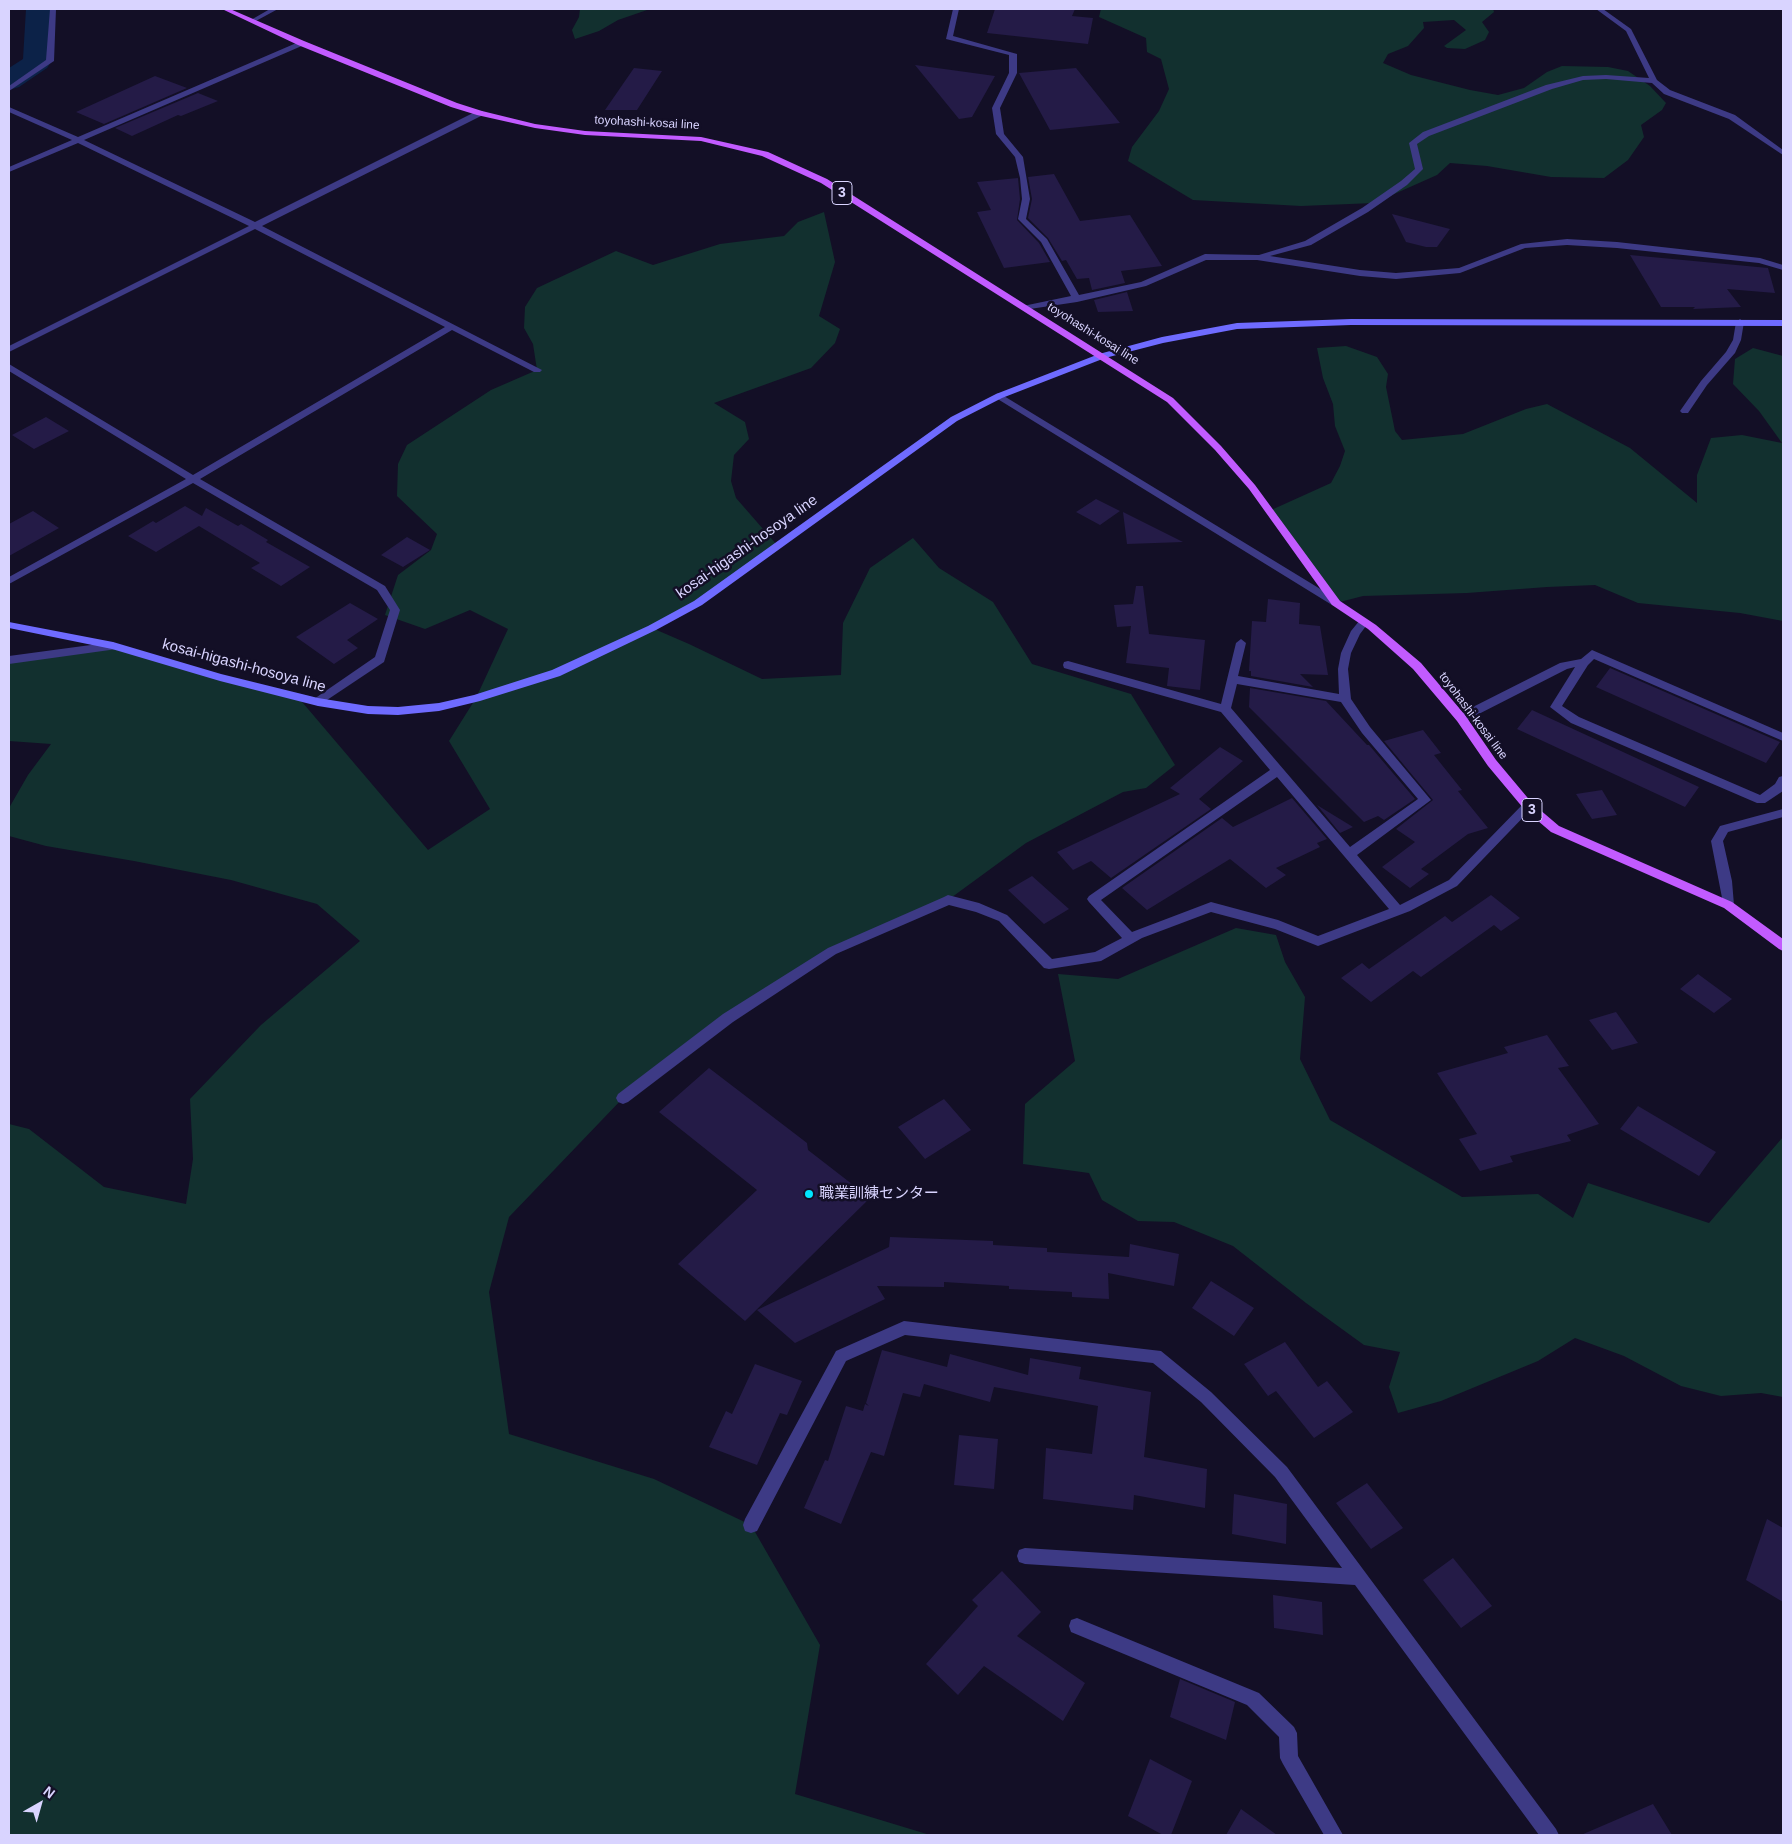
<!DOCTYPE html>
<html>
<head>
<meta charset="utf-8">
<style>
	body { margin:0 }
	#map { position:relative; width:1792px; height:1844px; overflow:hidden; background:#130f26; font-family:Helvetica,sans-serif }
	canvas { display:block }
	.frame { position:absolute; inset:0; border:10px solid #d9d4ff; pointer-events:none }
	.north { position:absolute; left:15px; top:1779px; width:50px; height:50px; -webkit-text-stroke:4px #130f26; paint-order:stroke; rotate:38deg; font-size:14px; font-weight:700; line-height:20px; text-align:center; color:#d9d4ff }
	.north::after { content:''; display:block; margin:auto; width:18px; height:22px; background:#d9d4ff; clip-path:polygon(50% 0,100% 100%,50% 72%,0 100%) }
</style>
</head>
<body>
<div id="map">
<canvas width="1792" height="1844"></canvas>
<div class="frame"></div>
<div class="north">N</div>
</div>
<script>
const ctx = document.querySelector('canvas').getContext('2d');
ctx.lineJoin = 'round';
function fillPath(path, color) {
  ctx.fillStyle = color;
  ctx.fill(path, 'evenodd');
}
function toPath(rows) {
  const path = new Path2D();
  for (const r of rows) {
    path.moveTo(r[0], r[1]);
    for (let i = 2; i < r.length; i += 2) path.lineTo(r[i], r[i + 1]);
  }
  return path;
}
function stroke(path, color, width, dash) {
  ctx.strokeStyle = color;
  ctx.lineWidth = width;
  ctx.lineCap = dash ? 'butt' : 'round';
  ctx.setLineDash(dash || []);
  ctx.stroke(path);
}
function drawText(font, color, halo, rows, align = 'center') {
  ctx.font = font + ' Helvetica,"Noto Sans JP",sans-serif';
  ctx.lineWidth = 5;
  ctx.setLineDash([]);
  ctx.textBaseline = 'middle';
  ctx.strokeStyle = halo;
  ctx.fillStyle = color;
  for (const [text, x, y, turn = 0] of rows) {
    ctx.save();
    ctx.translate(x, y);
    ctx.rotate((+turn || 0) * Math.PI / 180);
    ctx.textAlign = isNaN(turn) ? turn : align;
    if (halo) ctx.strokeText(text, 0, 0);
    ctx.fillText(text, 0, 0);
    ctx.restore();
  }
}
fillPath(toPath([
	[580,9,650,9,618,20,599,31,575,39,572,30,579,17],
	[1101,9,1493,9,1494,12,1482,22,1489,32,1485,40,1465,49,1447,48,1444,46,1466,30,1454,20,1423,22,1424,28,1408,46,1388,54,1383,63,1411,75,1470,90,1498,95,1524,88,1547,72,1562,66,1608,67,1628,71,1650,86,1666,103,1662,110,1641,125,1644,137,1628,160,1604,178,1551,177,1487,166,1450,163,1437,175,1374,203,1301,206,1193,200,1128,161,1132,147,1159,111,1169,89,1161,59,1147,52,1146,38,1099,17],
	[824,212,835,262,819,316,840,329,835,343,811,368,714,403,745,422,749,439,734,455,731,481,736,498,777,545,698,603,652,628,689,644,762,679,841,675,843,623,870,568,913,538,939,568,993,602,1032,664,1131,694,1175,765,1146,788,1123,792,1026,843,948,900,832,951,623,1098,509,1217,489,1292,509,1434,654,1479,751,1525,820,1645,795,1794,930,1835,9,1835,9,1124,29,1129,104,1187,186,1204,193,1159,190,1099,261,1025,360,941,317,904,231,880,134,861,46,846,9,836,9,808,28,775,51,744,9,741,9,660,113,646,297,696,428,850,490,809,449,741,476,698,508,629,470,610,425,629,385,615,398,575,431,550,437,534,397,496,398,464,407,445,491,390,537,370,533,344,524,328,525,307,537,288,616,251,653,265,720,244,784,236,798,222],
	[1346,346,1377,357,1388,374,1386,387,1395,431,1402,440,1463,434,1526,409,1547,404,1630,448,1697,503,1697,475,1711,438,1742,435,1782,443,1759,411,1733,384,1735,359,1753,348,1783,356,1783,621,1740,613,1638,603,1595,585,1547,587,1467,593,1363,596,1336,603,1269,511,1331,483,1340,466,1345,451,1335,426,1333,404,1323,378,1317,348],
	[1236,928,1276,935,1285,962,1305,997,1300,1059,1330,1120,1462,1197,1538,1194,1573,1218,1588,1183,1709,1223,1783,1137,1783,1397,1761,1393,1721,1396,1681,1386,1624,1356,1575,1338,1538,1361,1441,1401,1398,1413,1389,1387,1400,1352,1364,1345,1306,1303,1233,1246,1174,1222,1138,1221,1102,1200,1089,1173,1023,1164,1025,1104,1075,1061,1058,974,1118,979]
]), '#12302f');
fillPath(toPath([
	[26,9,54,9,51,62,47,68,19,87,9,90,9,68,23,59,26,9]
]), '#0c2248');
fillPath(toPath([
	[995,9,1075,9,1072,16,1093,18,1088,44,987,33],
	[915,65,995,76,972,117,959,119],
	[634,68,662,71,637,110,605,110],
	[1076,68,1120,123,1050,130,1019,73],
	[155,76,187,88,104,124,76,112],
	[198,93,218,101,181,116,178,115,132,136,115,128],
	[1054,174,1080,221,1130,215,1162,266,1121,271,1125,283,1092,290,1089,278,1077,279,1066,260,1062,261,1048,238,1028,218,1032,199,1028,177],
	[1018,178,1020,199,1017,220,1039,243,1050,262,1004,268,977,212,991,210,977,182],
	[1392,214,1450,229,1437,247,1426,247,1406,242],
	[1630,255,1768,268,1775,293,1727,289,1741,307,1693,309,1695,307,1661,307],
	[1127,292,1133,311,1098,312,1094,300],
	[46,417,69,431,34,449,12,435],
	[1096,499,1120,511,1100,525,1076,512],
	[185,506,202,516,206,508,238,526,241,524,268,540,266,542,310,567,281,586,251,568,260,563,199,526,156,552,128,536,153,521,156,523],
	[33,511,59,528,9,556,9,524],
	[1123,512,1183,542,1127,544],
	[407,537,430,550,403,567,381,555],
	[1136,586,1143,586,1149,634,1205,640,1200,690,1167,686,1169,668,1126,663,1131,626,1117,627,1114,605,1133,604],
	[1268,599,1300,603,1299,624,1320,626,1328,675,1300,674,1313,687,1251,676,1251,671,1249,671,1252,621,1266,622],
	[350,603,378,619,347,640,358,648,334,664,296,637],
	[1610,668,1780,742,1766,763,1596,687],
	[1250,688,1326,701,1367,745,1369,745,1415,799,1384,820,1378,816,1364,822,1249,707],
	[1532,710,1699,787,1685,807,1517,729],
	[1423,730,1441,753,1434,755,1462,790,1458,791,1488,828,1468,834,1421,869,1429,874,1410,888,1382,867,1415,842,1396,829,1433,800,1384,741],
	[1220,747,1243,761,1199,799,1211,809,1111,878,1091,861,1073,870,1057,852,1180,794,1170,788],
	[1602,790,1617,815,1592,819,1576,794],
	[1292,798,1327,839,1317,843,1320,847,1276,868,1286,875,1266,888,1230,859,1147,910,1122,888,1222,818,1233,827],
	[1317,805,1353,827,1340,833],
	[1032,876,1069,909,1044,924,1008,890],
	[1491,895,1520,918,1501,931,1494,925,1421,977,1413,971,1371,1002,1341,978,1362,963,1369,969,1445,916,1452,922],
	[1698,974,1732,999,1714,1013,1680,989],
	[1616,1012,1638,1043,1612,1050,1589,1020],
	[1547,1035,1569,1066,1558,1068,1599,1124,1567,1135,1571,1141,1510,1156,1513,1162,1480,1171,1459,1139,1477,1134,1437,1073,1508,1053,1504,1047],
	[709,1068,807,1143,808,1150,870,1198,745,1321,678,1264,757,1190,659,1112],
	[944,1099,971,1130,925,1159,898,1127],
	[1638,1106,1716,1152,1699,1176,1620,1129],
	[890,1237,993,1241,993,1245,1047,1248,1047,1252,1129,1257,1130,1244,1179,1254,1174,1286,1108,1273,1109,1299,1072,1297,1072,1292,1009,1289,1009,1286,944,1282,944,1287,877,1286,885,1299,795,1343,757,1310,889,1247],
	[1211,1281,1254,1308,1234,1336,1192,1308],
	[1285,1342,1318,1387,1327,1381,1353,1412,1314,1438,1276,1391,1268,1396,1244,1364],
	[882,1350,947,1367,950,1354,1028,1375,1030,1358,1081,1367,1079,1379,1151,1392,1144,1457,1207,1469,1205,1508,1134,1495,1133,1510,1043,1499,1046,1448,1092,1454,1098,1406,994,1387,990,1402,924,1384,920,1397,903,1393,884,1456,871,1452,841,1524,804,1508,825,1460,828,1461,846,1406,863,1411,865,1404,869,1406,866,1403],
	[755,1364,802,1381,787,1415,780,1413,757,1465,709,1447,726,1411,732,1414],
	[959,1435,998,1439,994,1489,954,1485],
	[1367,1483,1403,1528,1371,1549,1336,1503],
	[1234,1494,1287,1504,1286,1544,1232,1534],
	[1767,1519,1783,1528,1783,1602,1746,1580],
	[1453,1558,1492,1606,1461,1628,1423,1580],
	[1002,1571,1041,1612,1017,1636,1085,1683,1063,1721,984,1666,958,1695,926,1664,978,1606,972,1600],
	[1273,1595,1322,1602,1323,1635,1274,1628],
	[1180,1679,1235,1702,1226,1740,1170,1717],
	[1150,1759,1192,1781,1171,1835,1163,1835,1128,1816],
	[1653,1804,1672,1835,1581,1835],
	[1241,1809,1277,1835,1226,1835]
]), '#241b47');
fillPath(toPath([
	[50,9,56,9,54,61,9,91,9,86,46,60,50,9],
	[270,9,278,9,254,22,249,21,270,9],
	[953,9,959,9,953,36,1017,54,1017,73,1000,108,1004,134,1023,157,1030,199,1026,219,1047,239,1079,295,1141,282,1205,254,1259,255,1305,241,1362,208,1401,181,1415,169,1409,143,1423,132,1546,85,1583,76,1606,75,1649,78,1626,31,1596,9,1603,9,1631,29,1657,80,1670,90,1735,115,1783,150,1783,155,1729,119,1664,94,1652,83,1606,79,1583,80,1552,89,1429,136,1417,144,1423,169,1407,185,1368,212,1311,245,1270,256,1360,270,1396,273,1459,268,1521,244,1567,239,1617,242,1760,258,1783,265,1783,270,1759,263,1617,248,1567,245,1525,248,1460,273,1396,279,1360,276,1257,260,1206,260,1146,286,1077,302,1023,310,1023,306,1071,296,1041,242,1018,219,1022,199,1020,178,1015,157,996,134,992,108,1009,73,1009,55,946,39,953,9],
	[301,41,304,41,304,45,84,140,255,222,477,111,483,111,483,115,262,226,542,370,540,372,534,372,452,330,200,479,385,586,400,610,384,662,318,706,312,702,314,699,375,657,390,610,377,590,193,483,9,584,9,577,186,479,9,371,9,364,193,475,445,327,255,229,9,352,9,346,249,226,78,143,9,172,9,167,72,140,9,112,9,107,78,137,301,41],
	[1740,319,1744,322,1741,340,1735,353,1707,385,1688,413,1682,413,1680,411,1701,381,1726,352,1733,340,1736,322,1740,319],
	[999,393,1340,601,1341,603,1340,605,1332,605,996,398,996,394,999,393],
	[1364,619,1369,622,1360,634,1351,653,1348,669,1351,699,1370,727,1431,800,1357,855,1400,905,1449,880,1524,803,1532,803,1534,806,1457,886,1410,911,1318,946,1275,929,1211,912,1142,938,1101,961,1049,969,1044,968,999,921,976,912,949,905,836,954,733,1022,628,1102,623,1104,618,1102,616,1098,618,1094,723,1014,828,948,944,897,948,895,979,903,1007,915,1052,959,1095,952,1122,938,1089,902,1087,899,1089,896,1270,770,1221,712,1064,668,1063,665,1064,662,1068,661,1221,704,1236,643,1241,639,1246,643,1238,676,1339,694,1338,669,1341,653,1351,631,1360,620,1364,619],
	[1237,684,1341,702,1362,733,1418,799,1350,847,1231,708,1237,684],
	[1277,777,1389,909,1318,936,1278,920,1211,902,1132,932,1101,900,1277,777],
	[113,642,118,646,117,649,9,664,9,656,113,642],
	[1592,650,1783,733,1783,741,1594,659,1588,665,1562,706,1579,717,1760,795,1775,784,1779,777,1783,776,1783,791,1765,803,1757,803,1571,723,1550,707,1575,667,1567,669,1465,721,1461,722,1455,718,1457,715,1560,663,1581,659,1592,650],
	[1783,809,1783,817,1728,832,1723,841,1732,881,1734,905,1732,908,1724,908,1711,841,1720,826,1783,809],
	[904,1321,1161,1351,1211,1392,1287,1467,1556,1829,1559,1835,1539,1835,1355,1585,1025,1564,1019,1562,1017,1556,1019,1550,1025,1548,1342,1568,1275,1477,1201,1402,1153,1363,905,1335,846,1361,757,1531,751,1533,745,1531,743,1525,745,1519,836,1351,904,1321],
	[1077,1618,1259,1693,1294,1727,1297,1733,1298,1756,1343,1835,1324,1835,1283,1764,1280,1758,1279,1737,1247,1705,1071,1632,1069,1626,1071,1620,1077,1618]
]), '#3d3a85');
fillPath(toPath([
	[1351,319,1783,320,1783,326,1351,325,1237,329,1163,343,1105,358,1002,398,957,421,702,605,656,630,560,676,480,701,439,711,398,715,368,714,318,706,220,681,112,649,9,628,9,622,113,642,221,674,318,698,368,706,398,707,439,703,474,695,552,670,648,626,694,601,951,417,996,394,1099,354,1162,337,1237,323,1351,319]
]), '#6f6bff');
fillPath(toPath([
	[222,9,230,9,304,41,457,103,482,111,535,124,585,131,701,137,768,152,827,179,1173,398,1221,446,1255,485,1340,601,1376,625,1421,663,1465,715,1496,760,1532,803,1559,826,1732,902,1783,939,1783,951,1779,949,1724,908,1551,832,1524,809,1488,766,1457,721,1413,669,1368,629,1332,605,1249,489,1215,450,1167,402,821,183,762,156,701,141,585,135,535,128,477,115,451,107,298,45,222,9]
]), '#c25bff');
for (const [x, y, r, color] of [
	[809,1194,5,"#00e5ff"]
]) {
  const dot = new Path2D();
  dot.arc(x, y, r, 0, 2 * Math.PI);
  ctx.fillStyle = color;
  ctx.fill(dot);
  stroke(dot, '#130f26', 2);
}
drawText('12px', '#d9d4ff', '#130f26', [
	["toyohashi-kosai line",647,123,3],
	["toyohashi-kosai line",1093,334,32],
	["toyohashi-kosai line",1473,716,53]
]);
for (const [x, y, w] of [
	[842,193,20],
	[1532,810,20]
]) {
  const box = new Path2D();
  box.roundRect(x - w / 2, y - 11.5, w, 23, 4);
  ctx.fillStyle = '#130f26';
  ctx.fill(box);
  stroke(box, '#d9d4ff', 1);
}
drawText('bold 14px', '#d9d4ff', null, [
	["3",842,193],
	["3",1532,810]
]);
drawText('15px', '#d9d4ff', '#130f26', [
	["kosai-higashi-hosoya line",747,547,-35],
	["kosai-higashi-hosoya line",244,666,15]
]);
drawText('15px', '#d9d4ff', '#130f26', [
	["職業訓練センター",819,1194]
], 'left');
</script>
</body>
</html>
